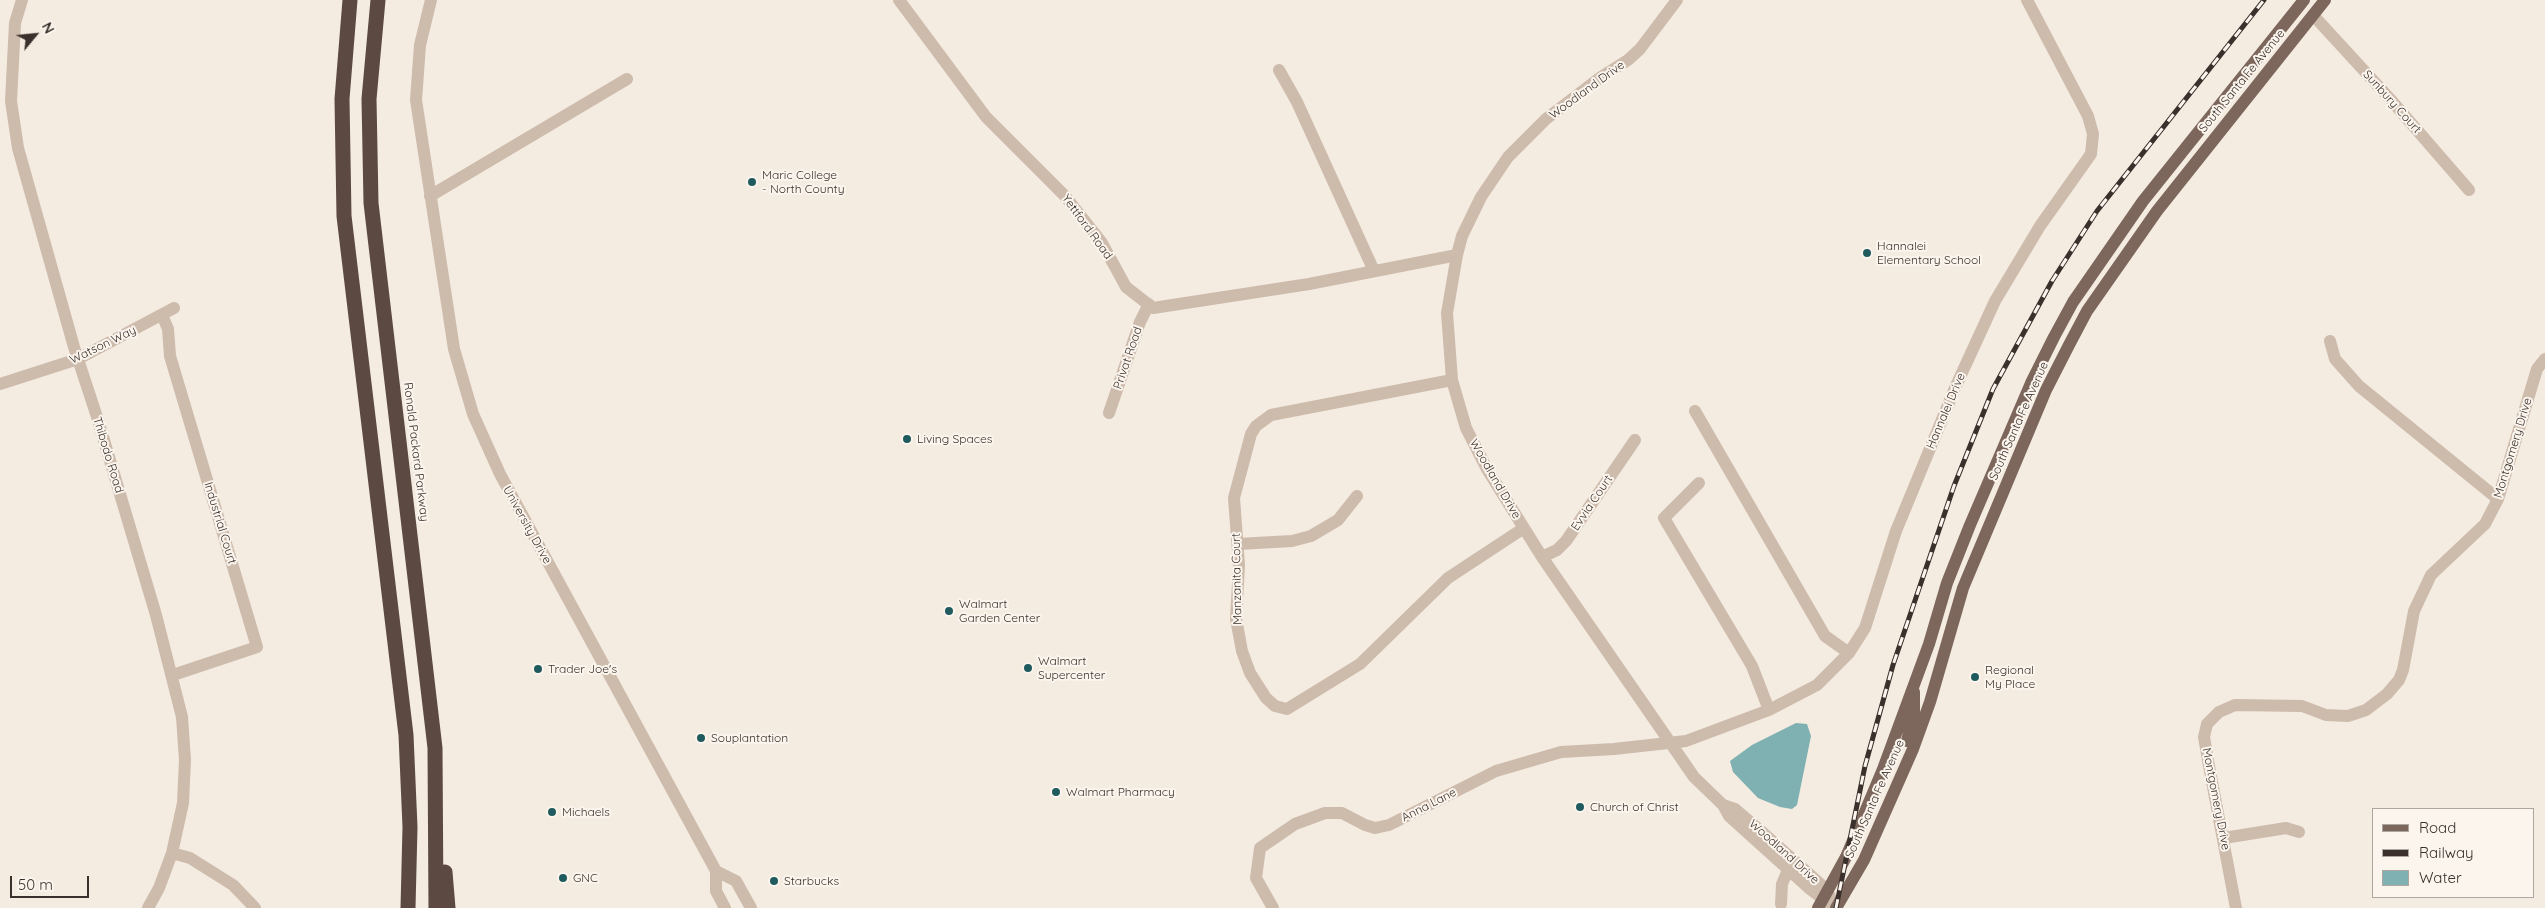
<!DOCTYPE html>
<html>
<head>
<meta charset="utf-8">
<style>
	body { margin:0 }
	#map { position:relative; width:2545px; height:908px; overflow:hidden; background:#f4ebe1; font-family:Quicksand,sans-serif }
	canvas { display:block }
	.legend { position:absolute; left:2372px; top:808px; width:162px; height:90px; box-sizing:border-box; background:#fbf5ee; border:1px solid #aea6a0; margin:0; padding:6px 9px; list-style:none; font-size:15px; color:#3b302b }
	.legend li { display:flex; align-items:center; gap:10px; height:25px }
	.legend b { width:25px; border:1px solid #aea6a0 }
	.north { position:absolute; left:10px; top:10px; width:50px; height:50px; -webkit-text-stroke:4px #fbf5ee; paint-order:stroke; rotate:62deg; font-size:14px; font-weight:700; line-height:20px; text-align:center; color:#3b302b }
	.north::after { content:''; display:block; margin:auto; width:18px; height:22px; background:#3b302b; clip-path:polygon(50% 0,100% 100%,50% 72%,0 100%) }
	.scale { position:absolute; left:10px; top:876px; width:79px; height:22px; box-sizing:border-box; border:2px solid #3b302b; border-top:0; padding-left:6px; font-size:15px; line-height:18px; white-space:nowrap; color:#3b302b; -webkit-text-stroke:4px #fbf5ee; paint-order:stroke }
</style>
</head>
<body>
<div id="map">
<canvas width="2545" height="908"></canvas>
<ul class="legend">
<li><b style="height:6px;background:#7d675c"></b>Road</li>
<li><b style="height:6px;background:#3b302b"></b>Railway</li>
<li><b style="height:14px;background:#7fb0b2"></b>Water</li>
</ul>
<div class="north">N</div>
<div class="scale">50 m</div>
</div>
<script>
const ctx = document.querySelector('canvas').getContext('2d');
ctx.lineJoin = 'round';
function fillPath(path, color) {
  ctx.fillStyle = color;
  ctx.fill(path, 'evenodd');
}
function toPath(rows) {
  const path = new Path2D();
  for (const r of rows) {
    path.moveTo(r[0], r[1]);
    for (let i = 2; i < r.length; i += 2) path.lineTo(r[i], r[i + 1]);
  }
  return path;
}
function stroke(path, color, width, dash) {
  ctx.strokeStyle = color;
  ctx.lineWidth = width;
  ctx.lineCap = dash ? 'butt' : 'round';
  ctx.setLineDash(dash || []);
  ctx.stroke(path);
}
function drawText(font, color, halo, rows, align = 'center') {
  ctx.font = font + ' Quicksand,sans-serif';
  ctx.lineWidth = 4;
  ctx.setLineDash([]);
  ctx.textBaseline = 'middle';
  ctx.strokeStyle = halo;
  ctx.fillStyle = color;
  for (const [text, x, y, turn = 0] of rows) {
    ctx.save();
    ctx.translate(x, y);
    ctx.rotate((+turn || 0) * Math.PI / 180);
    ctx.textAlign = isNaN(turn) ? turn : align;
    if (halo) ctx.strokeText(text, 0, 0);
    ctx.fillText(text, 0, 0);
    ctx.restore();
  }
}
fillPath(toPath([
	[1796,723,1807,724,1811,736,1797,805,1792,809,1780,807,1758,798,1733,772,1730,761,1752,745]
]), '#7fb0b2');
stroke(toPath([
	[22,0,15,23,11,101,18,148,74,347,98,420,156,615,182,717,185,760,183,803,172,853,159,888,148,908],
	[431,0,420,45,416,100,454,349,473,414,500,474,716,871,716,891,725,908],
	[899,0,986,117,1065,196,1102,243,1126,287,1153,308,1309,284,1457,255],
	[1677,0,1640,49,1628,60,1601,77,1546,119,1508,157,1481,197,1462,236,1457,255,1447,313,1452,380,1466,428,1487,469,1542,557,1694,777,1723,805,1729,816,1810,889,1835,908],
	[2313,15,2391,100,2469,190],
	[1279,70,1297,102,1374,271],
	[430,196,627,79],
	[162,315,168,329,170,356,257,647,173,675],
	[2330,341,2335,359,2359,386,2498,499],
	[1452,380,1271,415,1256,426,1251,434,1234,498,1239,565,1236,619,1242,651,1250,673,1266,698,1275,706,1287,709,1360,664,1448,578,1524,528],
	[0,384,78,359,174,308],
	[1695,411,1825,636,1849,653],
	[1109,413,1140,322,1149,304],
	[1699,483,1664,518,1752,666,1769,710],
	[1238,544,1292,541,1311,536,1338,520,1357,496],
	[1542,557,1557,550,1566,541,1635,440],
	[1723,805,1735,809,1762,832,1827,890,1831,899],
	[2224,838,2286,828,2299,832],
	[172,853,190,858,233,885,255,908],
	[716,871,736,881,751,908],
	[1781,904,1782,884,1788,870],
	[1273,908,1256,878,1260,848,1295,824,1325,813,1342,813,1365,825,1375,828,1389,825,1496,771,1561,752,1614,749,1686,741,1769,710,1817,685,1849,653,1865,628,1896,531,1955,388,1995,301,2040,226,2091,154,2093,134,2088,116,2027,0],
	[2236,908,2209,766,2204,737,2207,724,2219,712,2235,705,2302,706,2326,715,2348,716,2366,710,2387,694,2399,680,2403,670,2414,611,2431,575,2485,524,2498,499,2537,369,2545,359]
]), '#cdbbac', 12);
stroke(toPath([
	[1907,741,1914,712,1914,692],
	[1818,908,1846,857,1883,769,1929,644,1947,583,1970,525,2031,383,2054,337,2073,302,2143,201,2304,0],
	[1836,908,1864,860,1913,749,1930,702,1963,588,2046,390,2069,345,2087,311,2157,211,2325,0]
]), '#7d675c', 12);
stroke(toPath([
	[350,0,342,99,344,216,406,735,410,827,408,908],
	[378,0,369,99,371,203,435,748,436,908],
	[445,872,448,908]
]), '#5c4a42', 15);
const rail = toPath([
	[1836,908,1865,766,1893,665,1954,486,1993,389,2052,281,2097,211,2264,0]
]);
stroke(rail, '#3b302b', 5);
stroke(rail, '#fbf5ee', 3, [9]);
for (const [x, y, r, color] of [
	[752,182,5,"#1f5a5e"],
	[1867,253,5,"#1f5a5e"],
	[907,439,5,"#1f5a5e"],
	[949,611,5,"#1f5a5e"],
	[1028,668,5,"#1f5a5e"],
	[538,669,5,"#1f5a5e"],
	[1975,677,5,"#1f5a5e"],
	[701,738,5,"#1f5a5e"],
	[1056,792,5,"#1f5a5e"],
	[1580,807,5,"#1f5a5e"],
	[552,812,5,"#1f5a5e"],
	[563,878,5,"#1f5a5e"],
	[774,881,5,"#1f5a5e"]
]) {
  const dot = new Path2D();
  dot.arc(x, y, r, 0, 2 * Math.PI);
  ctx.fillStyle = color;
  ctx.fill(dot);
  stroke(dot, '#fbf5ee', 2);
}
drawText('12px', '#3b302b', '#fbf5ee', [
	["South Santa Fe Avenue",2242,81,-51],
	["Woodland Drive",1587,90,-36],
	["Sunbury Court",2392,102,48],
	["Yettford Road",1087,227,54],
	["Watson Way",103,345,-26],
	["Privat Road",1128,358,-71],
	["Hannalei Drive",1946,411,-67],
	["South Santa Fe Avenue",2019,421,-66],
	["Montgomery Drive",2513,448,-73],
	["Ronald Packard Parkway",416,452,83],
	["Thibodo Road",108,455,73],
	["Woodland Drive",1495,479,60],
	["Evvia Court",1592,503,-56],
	["Industrial Court",220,523,73],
	["University Drive",527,525,61],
	["Manzanita Court",1237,579,-91],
	["South Santa Fe Avenue",1875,799,-66],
	["Montgomery Drive",2216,799,79],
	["Anna Lane",1429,805,-27],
	["Woodland Drive",1784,852,42]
]);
drawText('12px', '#3b302b', '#fbf5ee', [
	["Maric College",762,175],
	["- North County",762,189],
	["Hannalei",1877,246],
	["Elementary School",1877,260],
	["Living Spaces",917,439],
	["Walmart",959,604],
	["Garden Center",959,618],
	["Walmart",1038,661],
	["Supercenter",1038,675],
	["Trader Joe's",548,669],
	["Regional",1985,670],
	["My Place",1985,684],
	["Souplantation",711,738],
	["Walmart Pharmacy",1066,792],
	["Church of Christ",1590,807],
	["Michaels",562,812],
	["GNC",573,878],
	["Starbucks",784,881]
], 'left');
</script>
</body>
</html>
